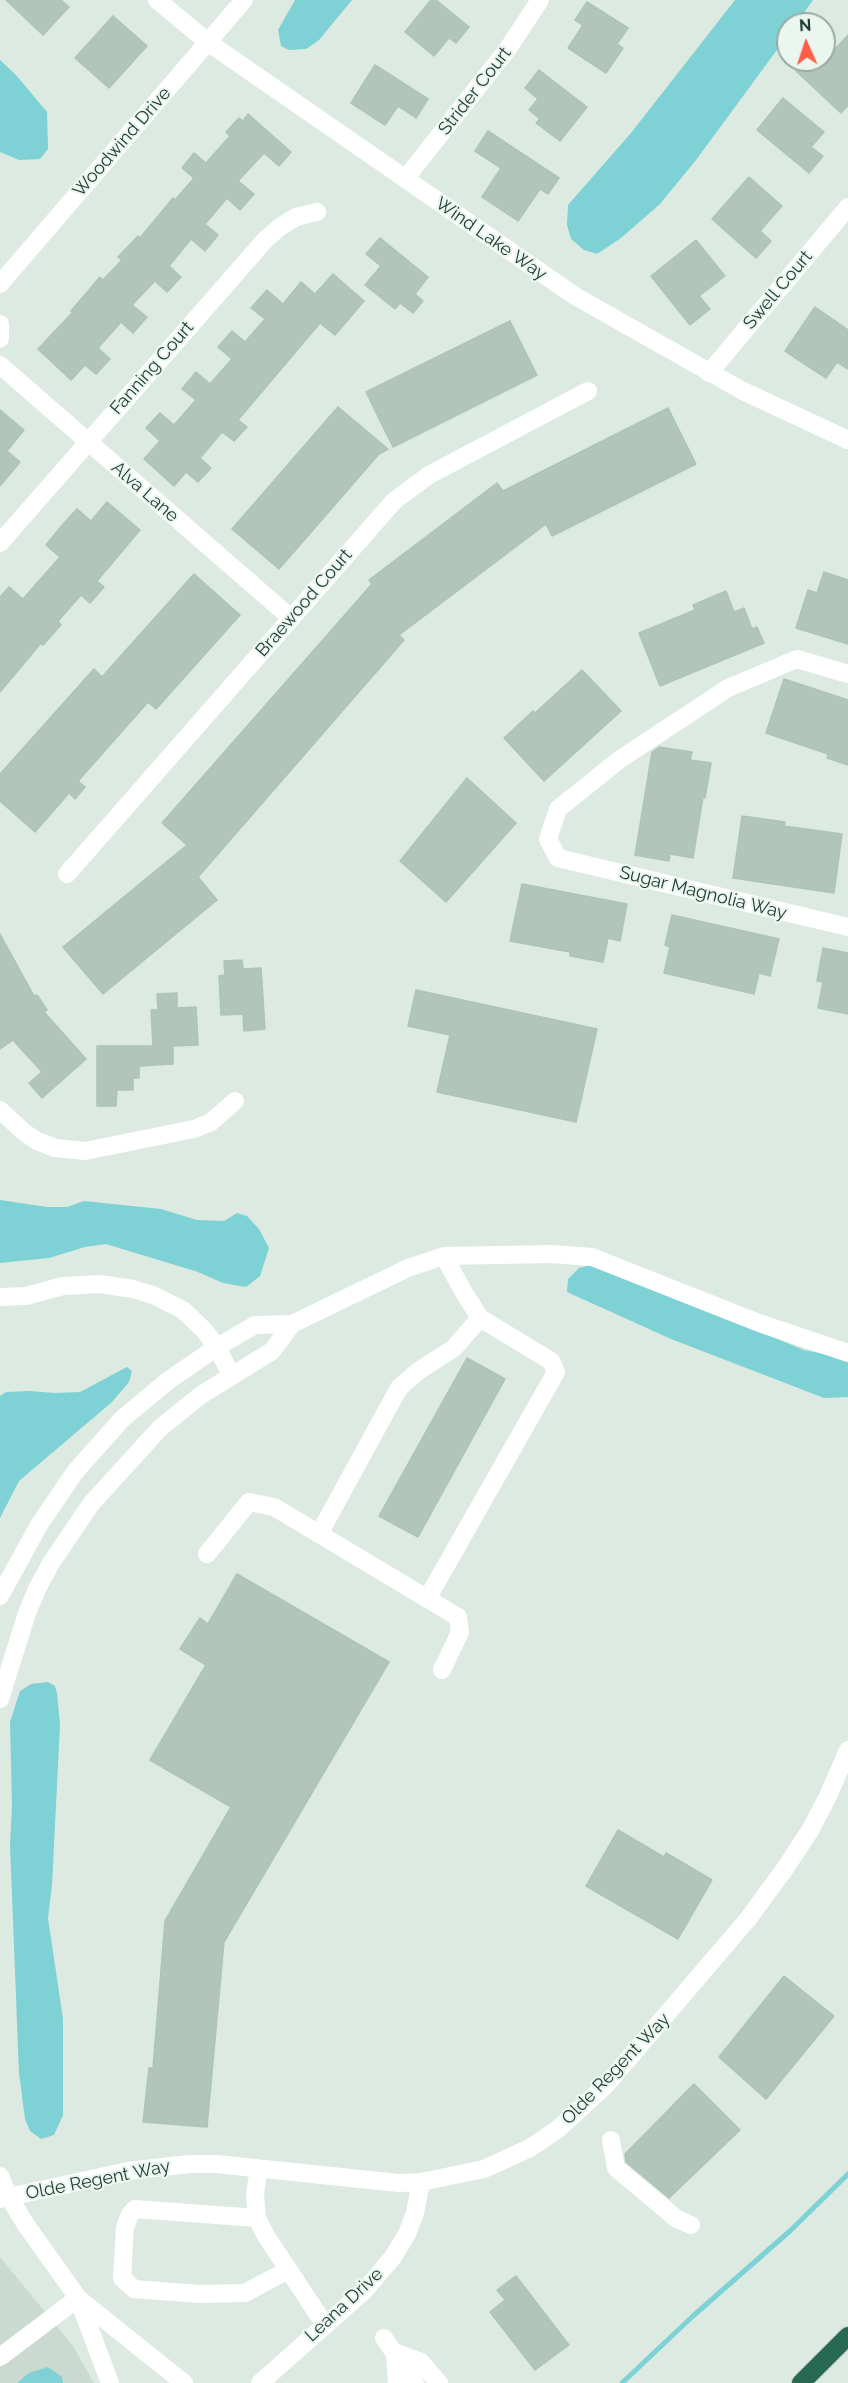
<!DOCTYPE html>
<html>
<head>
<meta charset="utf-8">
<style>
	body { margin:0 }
	#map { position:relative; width:848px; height:2383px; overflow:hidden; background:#dceae2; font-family:Raleway,sans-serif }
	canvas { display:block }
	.north { position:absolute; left:776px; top:12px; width:60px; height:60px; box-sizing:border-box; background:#ecf6f0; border:2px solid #99aba3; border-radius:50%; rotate:357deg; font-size:16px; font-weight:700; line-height:24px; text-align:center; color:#1d3a2f }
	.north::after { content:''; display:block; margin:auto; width:21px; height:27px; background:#fd5e47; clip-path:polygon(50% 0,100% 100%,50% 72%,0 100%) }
</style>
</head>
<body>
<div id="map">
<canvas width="848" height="2383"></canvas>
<div class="north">N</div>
</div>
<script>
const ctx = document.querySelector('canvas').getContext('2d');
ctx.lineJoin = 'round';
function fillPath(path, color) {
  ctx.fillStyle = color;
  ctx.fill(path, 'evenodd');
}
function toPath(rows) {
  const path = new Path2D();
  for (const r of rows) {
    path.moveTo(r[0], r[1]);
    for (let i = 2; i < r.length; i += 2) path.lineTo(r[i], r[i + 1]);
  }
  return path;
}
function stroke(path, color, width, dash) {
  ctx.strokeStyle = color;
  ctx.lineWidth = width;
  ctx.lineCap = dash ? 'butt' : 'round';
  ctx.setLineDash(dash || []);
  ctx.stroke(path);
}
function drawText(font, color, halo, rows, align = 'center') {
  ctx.font = font + ' Raleway,sans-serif';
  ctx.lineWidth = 4.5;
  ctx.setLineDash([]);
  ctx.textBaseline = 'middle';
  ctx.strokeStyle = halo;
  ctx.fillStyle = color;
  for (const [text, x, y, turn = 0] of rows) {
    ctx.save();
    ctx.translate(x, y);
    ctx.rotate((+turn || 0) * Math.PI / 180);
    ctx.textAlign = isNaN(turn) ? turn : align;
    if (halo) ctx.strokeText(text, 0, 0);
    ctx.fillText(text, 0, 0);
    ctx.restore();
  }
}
fillPath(toPath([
	[0,2257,73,2346,94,2383,0,2383]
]), '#cadad1');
fillPath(toPath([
	[295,0,352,0,319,40,306,49,289,50,281,46,278,30],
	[735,0,813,0,796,24,788,24,788,35,696,160,660,204,621,238,597,254,584,250,571,239,567,225,568,205,631,133],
	[0,60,16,75,47,112,48,149,40,159,19,160,0,152],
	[0,1200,47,1207,67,1207,84,1201,161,1209,197,1220,224,1221,237,1213,247,1216,259,1229,269,1248,260,1276,246,1287,223,1283,198,1272,106,1244,85,1247,49,1258,0,1263],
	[595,1264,804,1350,848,1359,848,1397,824,1398,671,1339,567,1292,568,1279,579,1268],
	[127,1367,132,1371,129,1382,112,1402,19,1481,0,1518,0,1396,6,1392,29,1391,55,1393,80,1392],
	[48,1682,55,1686,57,1693,60,1725,52,1885,48,1918,63,2019,63,2115,54,2135,41,2139,30,2131,25,2119,19,2073,10,1846,12,1806,10,1722,20,1691,31,1684],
	[48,2367,62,2377,63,2383,17,2383,29,2373]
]), '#7ed1d4');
stroke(toPath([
	[622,2383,693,2316,791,2230,848,2174]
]), '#7ed1d4', 5);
const building = toPath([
	[6,0,61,0,69,7,43,35,6,0],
	[431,0,436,0,469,27,456,43,449,38,434,56,405,32,431,0],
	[587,2,628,28,617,44,623,48,606,73,568,48,583,25,575,20,587,2],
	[113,16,147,46,109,88,75,58,113,16],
	[848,35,848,105,841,113,796,71,806,60,825,60,848,35],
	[375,65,428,99,416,118,398,106,385,125,351,103,375,65],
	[539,70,587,107,560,141,536,123,540,119,529,110,538,99,525,88,539,70],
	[783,98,824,132,811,147,823,156,809,173,757,130,783,98],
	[248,114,291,152,279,166,264,153,238,181,254,194,240,210,227,198,205,224,218,235,205,251,191,239,169,266,181,277,167,292,155,281,132,305,147,317,133,333,121,322,98,348,110,359,96,374,85,365,71,380,38,349,73,312,71,311,100,277,103,280,122,260,118,257,138,236,140,238,173,198,175,200,194,178,182,168,194,153,206,163,230,136,226,132,239,118,243,121,248,114],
	[488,131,559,178,548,194,540,189,518,221,482,197,501,168,475,151,488,131],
	[749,177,782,206,760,231,771,241,756,258,712,219,749,177],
	[380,238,428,277,415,294,423,301,413,313,400,303,395,309,365,285,381,266,366,254,380,238],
	[696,240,725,276,699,296,710,309,690,325,651,276,696,240],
	[333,274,364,301,335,335,320,323,238,420,247,427,234,441,222,432,200,458,211,468,198,482,186,472,174,486,144,459,160,441,146,428,160,413,174,425,196,400,182,389,196,372,210,384,232,359,218,347,232,331,245,342,265,319,251,308,267,290,283,304,301,282,315,294,333,274],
	[815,307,848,330,848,369,837,362,826,378,785,351,815,307],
	[510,321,537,375,393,447,366,392,510,321],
	[338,407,388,449,379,454,279,569,232,529,338,407],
	[668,408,696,464,552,536,546,524,399,635,404,640,198,877,217,900,103,994,63,947,187,845,162,823,372,584,369,580,497,483,503,491,668,408],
	[0,410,24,430,7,451,20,462,0,486,0,410],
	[107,502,140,530,97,581,104,587,90,603,81,595,58,621,61,625,43,645,41,643,0,692,0,597,9,587,23,599,60,557,46,545,64,523,77,509,91,521,107,502],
	[824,572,848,580,848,644,796,628,808,590,817,593,824,572],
	[194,574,240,615,156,709,148,702,78,781,85,787,75,799,69,793,35,832,0,801,0,774,94,669,102,677,194,574],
	[726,591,734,612,744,608,752,629,757,627,764,643,660,686,639,633,695,610,693,605,726,591],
	[582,670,621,711,544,781,504,738,533,711,535,713,582,670],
	[784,679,848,700,848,765,827,758,828,754,766,733,784,679],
	[659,747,692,752,690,760,711,763,705,798,703,797,693,858,670,854,669,861,635,855,652,752,659,747],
	[467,778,516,823,446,902,400,861,467,778],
	[742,816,785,822,784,826,842,834,834,893,733,878,742,816],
	[522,884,627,904,620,941,608,938,603,962,570,956,570,952,510,941,522,884],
	[672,915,779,939,770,976,759,973,754,994,664,973,670,947,665,945,672,915],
	[0,934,34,996,37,995,47,1010,44,1012,86,1059,42,1098,29,1083,42,1072,13,1040,0,1049,0,934],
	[823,948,848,953,848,1014,818,1008,823,982,817,981,823,948],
	[242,960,243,969,261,968,265,1029,244,1031,243,1014,221,1015,219,976,225,975,224,961,242,960],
	[416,990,597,1029,576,1122,437,1092,450,1035,408,1026,416,990],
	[177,993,177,1008,196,1007,198,1045,173,1046,173,1064,139,1066,139,1078,133,1078,133,1090,117,1090,116,1106,97,1106,97,1046,153,1046,151,1010,158,1010,157,994,177,993],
	[467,1358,505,1379,418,1537,379,1516,467,1358],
	[237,1574,389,1662,224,1942,207,2127,143,2122,149,2068,153,2068,165,1921,231,1807,150,1760,206,1665,180,1649,200,1618,208,1624,237,1574],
	[618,1830,664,1857,666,1853,712,1880,678,1939,586,1886,618,1830],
	[784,1976,834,2016,766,2099,719,2057,784,1976],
	[694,2084,740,2130,669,2198,626,2162,625,2154,694,2084],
	[516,2276,569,2345,535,2370,490,2312,505,2300,497,2290,516,2276]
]);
fillPath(building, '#b1c5bb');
stroke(building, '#aec4b8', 1.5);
const highway = toPath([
	[801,2383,848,2336]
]);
stroke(highway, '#c0c8c5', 20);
stroke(toPath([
	[157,0,209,43,575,296,743,391,848,440],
	[405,179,507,50,540,0],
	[0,284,244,0],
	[0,324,0,339],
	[0,365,291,618],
	[709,373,848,207],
	[0,543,266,239,280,227,296,217,317,212],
	[848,674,797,659,728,688,619,760,558,809,548,839,558,858,848,927],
	[67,874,394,501,429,475,588,391],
	[0,1110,25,1133,37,1141,55,1148,85,1151,194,1129,211,1122,235,1101],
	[0,1297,26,1296,63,1286,100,1284,133,1289,153,1295,183,1310,204,1330,217,1347,231,1375],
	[319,1534,399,1388,417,1372,454,1348,480,1318],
	[207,1554,249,1502,274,1507,458,1617,460,1632,442,1670],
	[0,1596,39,1525,75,1472,122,1419,169,1380,217,1347,255,1325,292,1324,408,1268,444,1256,552,1254,592,1257,759,1323,848,1353],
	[427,1599,556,1372,551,1361,480,1318,463,1291,444,1256],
	[0,1699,27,1613,38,1587,51,1563,91,1504,160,1428,201,1395,272,1351,292,1324],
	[611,2140,616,2168,677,2219,691,2225],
	[259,2169,255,2193,257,2218,266,2236,325,2325],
	[0,2176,9,2197,26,2225,78,2298,110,2383],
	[0,2199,128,2171,189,2164,216,2164,399,2183,421,2182,484,2169,530,2148,558,2129,606,2085,748,1919,784,1870,811,1829,828,1796,848,1750],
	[257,2218,135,2209,130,2214,125,2228,122,2278,134,2289,199,2294,245,2293,288,2270],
	[79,2299,184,2383],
	[384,2338,415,2383],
	[394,2352,421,2362,439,2383],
	[395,2354,397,2383],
	[0,2357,78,2298],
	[260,2383,365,2290,393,2257,407,2234,415,2213,421,2182]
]), '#fff', 18);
stroke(highway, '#276853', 18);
drawText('18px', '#1d3a2f', '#ecf6f0', [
	["Strider Court",475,91,-52],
	["Woodwind Drive",122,142,-49],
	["Wind Lake Way",491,239,35],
	["Swell Court",778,290,-50],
	["Fanning Court",152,368,-49],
	["Alva Lane",145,492,41],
	["Braewood Court",304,603,-49],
	["Sugar Magnolia Way",703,893,14],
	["Olde Regent Way",616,2069,-46],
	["Olde Regent Way",98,2180,-11],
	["Leana Drive",344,2305,-43]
]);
</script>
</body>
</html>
